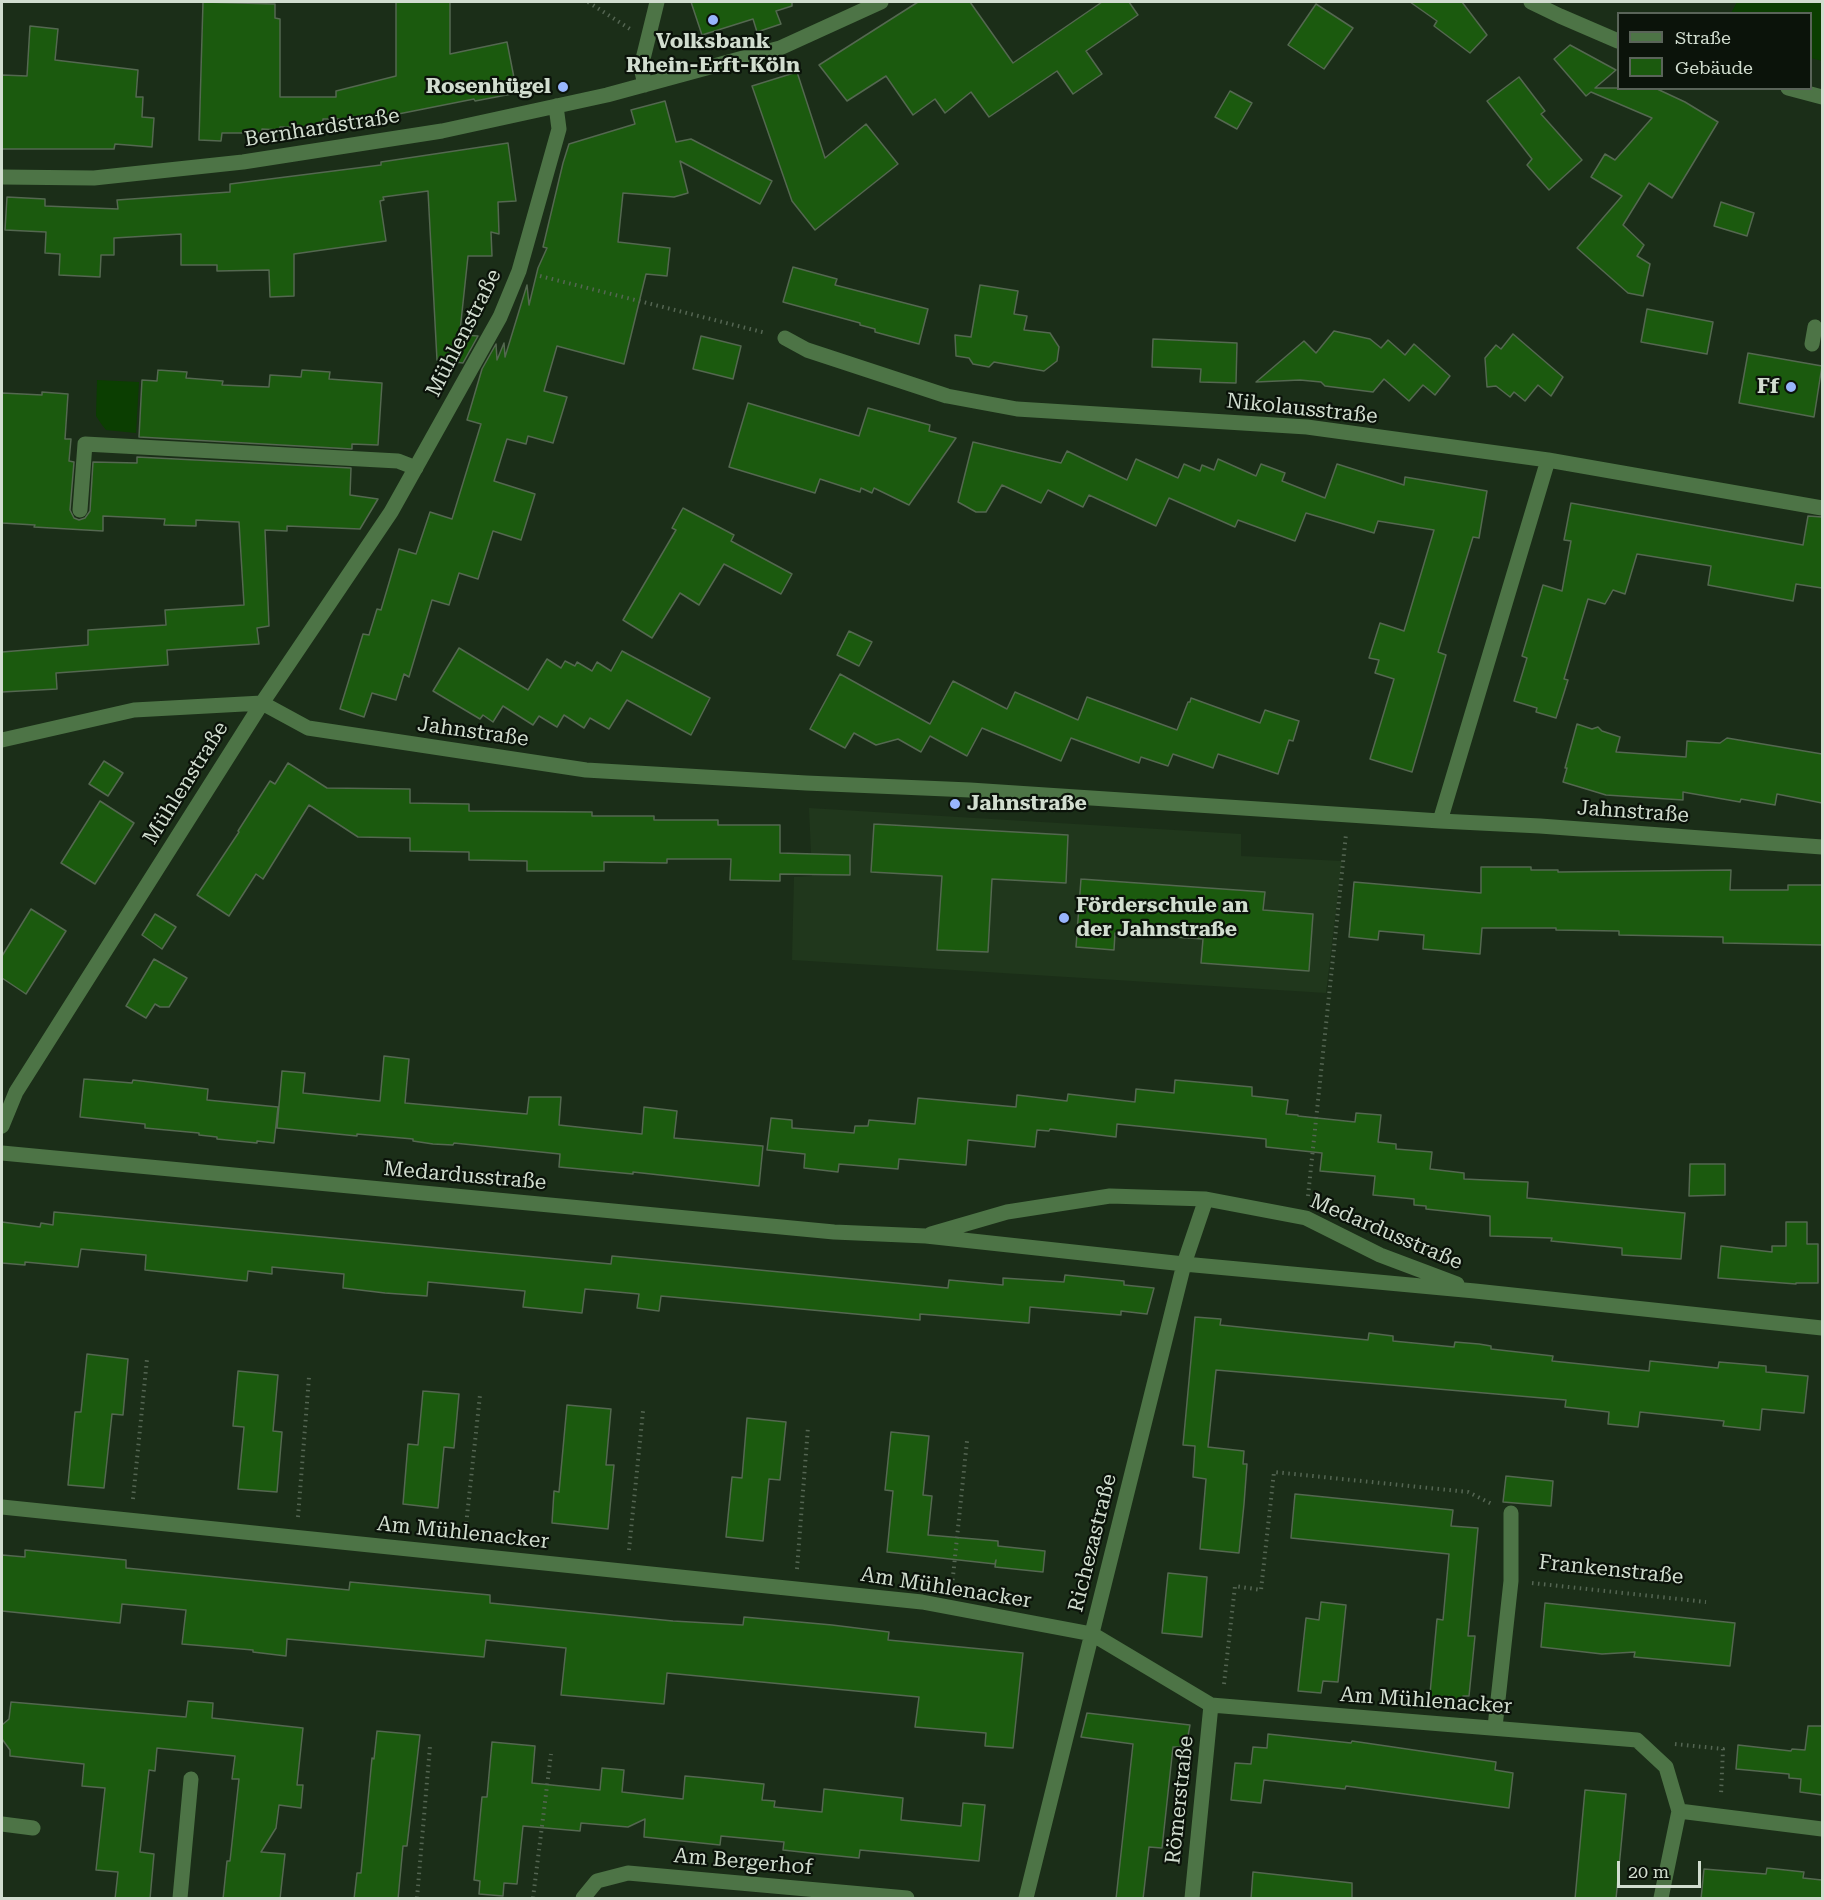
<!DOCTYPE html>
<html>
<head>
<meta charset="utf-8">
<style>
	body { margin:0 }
	#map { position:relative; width:1824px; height:1900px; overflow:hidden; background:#1b2e18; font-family:"Roboto Serif",serif }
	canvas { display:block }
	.frame { position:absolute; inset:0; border:3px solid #d1ddcf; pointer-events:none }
	.legend { position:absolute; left:1617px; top:12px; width:195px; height:78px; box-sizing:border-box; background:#0b130a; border:2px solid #5a6459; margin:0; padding:8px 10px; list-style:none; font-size:18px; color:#d1ddcf }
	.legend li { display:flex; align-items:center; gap:12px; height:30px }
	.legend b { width:30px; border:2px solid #5a6459 }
	.scale { position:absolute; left:1617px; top:1861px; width:84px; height:27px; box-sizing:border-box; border:3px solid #d1ddcf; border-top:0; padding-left:8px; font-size:18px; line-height:21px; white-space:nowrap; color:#d1ddcf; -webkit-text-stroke:4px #0b130a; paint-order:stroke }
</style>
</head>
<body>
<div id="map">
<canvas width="1824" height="1900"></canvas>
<div class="frame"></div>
<ul class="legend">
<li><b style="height:8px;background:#4d7446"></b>Straße</li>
<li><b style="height:16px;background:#1b5a0e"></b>Gebäude</li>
</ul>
<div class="scale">20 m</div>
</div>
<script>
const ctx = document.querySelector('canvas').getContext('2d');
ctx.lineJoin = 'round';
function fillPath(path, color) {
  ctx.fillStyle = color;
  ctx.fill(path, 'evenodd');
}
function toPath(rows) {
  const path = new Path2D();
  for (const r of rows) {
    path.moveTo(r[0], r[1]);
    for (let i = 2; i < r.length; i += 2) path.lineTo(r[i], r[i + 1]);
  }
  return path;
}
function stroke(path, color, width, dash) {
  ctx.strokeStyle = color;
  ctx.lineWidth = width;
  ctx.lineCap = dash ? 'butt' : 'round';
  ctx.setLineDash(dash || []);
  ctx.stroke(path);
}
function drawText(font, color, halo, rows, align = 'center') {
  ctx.font = font + ' "Roboto Serif",serif';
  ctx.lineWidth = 4.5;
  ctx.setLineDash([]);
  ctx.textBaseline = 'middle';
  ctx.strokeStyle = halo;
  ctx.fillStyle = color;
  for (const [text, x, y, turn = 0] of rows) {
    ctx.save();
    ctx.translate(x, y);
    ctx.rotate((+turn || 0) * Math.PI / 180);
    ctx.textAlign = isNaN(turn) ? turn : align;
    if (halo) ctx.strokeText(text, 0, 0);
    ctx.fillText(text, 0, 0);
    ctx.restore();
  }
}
fillPath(toPath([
	[809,808,1241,834,1241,856,1342,861,1326,993,792,960,794,877,812,876]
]), '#20371c');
fillPath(toPath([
	[1737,2,1822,2,1822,61,1811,58,1810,14,1731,13],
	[97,380,139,382,136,433,106,430,102,425,96,416]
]), '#0b3e01');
const building = toPath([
	[203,2,275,4,275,18,280,19,280,97,336,97,336,91,396,76,396,2,450,2,450,54,507,42,517,93,475,101,474,99,373,119,323,119,323,128,280,127,280,130,262,129,262,133,222,133,221,141,199,140,203,2],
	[691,2,792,2,792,6,776,11,781,24,757,32,753,19,702,35,691,2],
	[918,2,970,2,1013,63,1102,2,1129,2,1138,15,1086,51,1102,74,1073,94,1057,71,989,117,971,92,945,113,935,99,913,115,886,76,847,101,819,65,918,2],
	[1410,2,1462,2,1487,35,1470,53,1434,26,1437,21,1410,2],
	[1316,4,1353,28,1324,69,1288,45,1316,4],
	[30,26,58,29,55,60,138,70,136,97,143,97,142,117,154,118,152,147,115,144,114,149,2,149,2,75,27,76,30,26],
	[1570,45,1616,70,1595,88,1655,88,1685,102,1718,122,1672,198,1649,183,1623,225,1644,245,1637,256,1650,264,1643,296,1628,293,1577,248,1622,196,1591,177,1605,154,1615,160,1652,118,1591,92,1586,96,1554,59,1570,45],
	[797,72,825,158,866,124,898,164,815,230,792,201,752,86,797,72],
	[1519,77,1545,111,1541,114,1582,160,1549,190,1527,165,1532,159,1487,101,1519,77],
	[1230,91,1252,103,1237,129,1215,117,1230,91],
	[665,101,676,142,691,139,772,181,760,204,680,161,688,193,674,197,623,193,618,242,670,248,667,276,646,274,624,364,557,346,544,391,567,397,553,443,528,436,526,444,507,439,494,481,535,494,521,540,493,531,478,579,459,573,449,605,432,600,409,677,404,674,396,700,372,693,364,717,340,709,363,634,369,635,377,609,381,610,399,549,416,554,430,512,452,519,481,424,467,420,482,369,496,344,497,360,504,343,505,357,527,285,529,305,538,268,547,248,543,247,563,163,569,144,635,124,631,110,665,101],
	[508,143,516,201,498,202,499,234,491,232,492,256,468,256,460,331,463,331,463,335,478,336,463,363,437,360,428,191,383,197,384,200,380,201,386,241,294,254,294,296,270,297,269,270,217,271,217,265,181,265,181,234,114,238,114,255,101,255,100,277,59,275,60,254,45,253,46,232,5,230,7,197,45,199,45,206,118,209,117,200,230,192,230,184,381,165,381,162,508,143],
	[1721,202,1754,213,1747,236,1714,226,1721,202],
	[793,267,837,279,835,285,928,309,919,344,875,332,875,329,860,325,860,323,783,302,793,267],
	[980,285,1018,291,1014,314,1027,316,1024,330,1050,333,1059,347,1057,361,1044,371,994,362,989,367,973,364,969,358,956,356,955,335,971,337,980,285],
	[1647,309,1713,322,1707,354,1641,342,1647,309],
	[1334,331,1370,339,1381,348,1388,340,1405,355,1414,344,1450,376,1435,395,1423,385,1409,401,1384,379,1373,392,1325,386,1321,382,1300,380,1256,382,1304,341,1316,353,1334,331],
	[1513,334,1563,377,1551,396,1538,385,1525,401,1514,392,1510,397,1496,386,1487,387,1485,358,1496,345,1501,349,1513,334],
	[701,336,741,346,733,379,693,369,701,336],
	[1153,339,1237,343,1236,383,1200,382,1201,369,1152,367,1153,339],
	[1748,353,1822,366,1814,417,1739,403,1748,353],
	[158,370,187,372,186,378,223,381,222,385,269,387,270,375,301,377,302,370,330,372,329,379,382,383,378,445,352,444,352,449,139,437,142,380,157,381,158,370],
	[42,392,68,394,65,439,71,439,69,461,74,462,70,510,74,518,79,520,85,518,90,511,93,462,137,463,137,457,351,468,350,495,378,499,360,529,287,526,287,531,265,530,269,626,257,628,259,644,167,650,168,665,56,673,57,689,2,692,2,652,88,645,88,630,166,625,165,610,244,605,239,522,196,520,196,526,164,525,165,519,103,516,103,531,34,527,35,525,2,523,2,393,42,395,42,392],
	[748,403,859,436,868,408,930,425,929,431,956,438,909,505,874,488,872,493,861,488,860,492,820,479,815,493,729,467,748,403],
	[973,442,1061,463,1067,451,1127,480,1136,459,1178,478,1184,464,1200,471,1202,465,1214,470,1218,459,1256,476,1261,464,1285,473,1282,481,1325,498,1337,464,1404,485,1405,477,1487,491,1479,538,1473,537,1438,652,1446,655,1412,772,1370,759,1394,679,1375,673,1379,660,1369,658,1380,623,1404,631,1434,530,1378,521,1374,533,1306,513,1295,541,1238,520,1235,527,1169,498,1156,526,1089,495,1083,507,1048,490,1041,503,1002,485,986,512,976,512,958,502,973,442],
	[1571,503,1803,545,1808,516,1822,517,1822,588,1796,584,1793,601,1708,585,1711,566,1637,554,1625,594,1613,590,1605,604,1588,599,1564,679,1568,680,1556,718,1536,712,1537,708,1514,701,1527,658,1522,656,1543,585,1562,591,1571,541,1564,540,1571,503],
	[683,508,734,535,731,541,792,574,781,594,724,564,699,605,680,593,652,638,623,620,676,530,672,528,683,508],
	[849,631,872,642,859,666,837,655,849,631],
	[459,648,528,690,547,659,561,668,565,661,575,666,577,662,592,671,597,662,611,671,622,651,710,698,691,735,627,700,609,729,590,718,584,728,564,715,557,727,539,716,533,725,503,706,493,722,483,715,480,719,433,691,459,648],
	[840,674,930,724,953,681,1007,709,1015,692,1078,720,1087,697,1177,730,1188,702,1190,702,1191,698,1260,723,1265,710,1299,721,1293,741,1289,740,1278,774,1218,754,1213,768,1173,754,1168,766,1141,757,1139,763,1071,738,1061,761,982,728,967,756,930,736,921,752,898,739,876,745,854,733,845,748,810,729,840,674],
	[1577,724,1592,729,1598,727,1602,731,1620,737,1616,752,1686,757,1687,741,1720,743,1727,738,1822,754,1822,803,1777,794,1775,805,1741,799,1740,802,1683,792,1683,800,1606,795,1563,782,1567,768,1565,768,1577,724],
	[104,761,123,773,108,796,89,784,104,761],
	[288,763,327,788,410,789,410,803,469,804,469,811,592,812,592,816,654,816,654,820,718,820,718,825,780,825,780,853,850,855,850,875,780,874,780,881,730,880,731,859,667,859,667,863,604,862,604,871,527,871,527,861,469,860,469,852,410,851,410,838,358,837,309,805,263,879,256,874,229,916,197,895,239,832,238,831,270,781,275,784,288,763],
	[100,801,134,823,95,884,61,863,100,801],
	[874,824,1068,835,1066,883,992,879,988,952,937,950,942,876,871,872,874,824],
	[1481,867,1531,867,1531,870,1558,870,1558,872,1731,870,1730,890,1788,890,1788,885,1822,885,1822,945,1723,943,1723,937,1619,935,1619,931,1556,930,1556,928,1482,928,1480,954,1423,949,1424,935,1379,931,1378,940,1349,937,1354,882,1481,893,1481,867],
	[1081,879,1265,892,1263,910,1313,914,1309,971,1201,963,1203,939,1115,933,1114,950,1076,947,1081,879],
	[31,909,66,931,26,994,2,978,2,956,31,909],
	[155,914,176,927,162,949,142,935,155,914],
	[154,959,187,978,169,1007,160,1007,155,1004,146,1018,126,1006,154,959],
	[384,1056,409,1059,405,1103,527,1114,529,1097,561,1097,559,1125,642,1134,644,1107,677,1111,674,1138,763,1146,759,1186,633,1172,633,1174,559,1167,560,1154,454,1143,453,1145,433,1144,413,1141,413,1139,357,1134,357,1136,277,1128,282,1071,305,1073,303,1093,380,1101,384,1056],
	[84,1079,132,1083,133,1080,208,1089,207,1100,278,1107,274,1143,257,1141,257,1143,217,1139,217,1137,199,1135,199,1133,145,1128,145,1124,80,1117,84,1079],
	[1175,1080,1252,1087,1252,1096,1288,1100,1286,1114,1298,1115,1298,1116,1355,1122,1356,1113,1381,1115,1378,1142,1396,1144,1396,1149,1432,1152,1430,1169,1464,1173,1464,1179,1528,1182,1527,1198,1685,1213,1681,1259,1622,1255,1622,1248,1551,1241,1552,1238,1490,1236,1490,1216,1426,1209,1426,1206,1414,1205,1414,1199,1373,1195,1375,1176,1320,1171,1322,1153,1266,1147,1266,1139,1117,1124,1116,1137,1050,1129,1049,1131,1037,1130,1035,1147,968,1140,966,1165,899,1159,898,1169,839,1164,838,1172,804,1168,805,1154,767,1150,771,1118,792,1120,792,1128,854,1133,855,1126,868,1126,869,1120,915,1124,918,1098,1016,1107,1017,1095,1067,1101,1068,1094,1135,1102,1136,1089,1174,1093,1175,1080],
	[1690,1164,1725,1164,1725,1195,1689,1196,1690,1164],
	[54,1212,611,1264,612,1256,948,1288,949,1280,1003,1285,1003,1278,1064,1282,1065,1275,1124,1281,1124,1285,1154,1288,1147,1314,1121,1311,1121,1315,1030,1307,1029,1323,920,1314,920,1320,661,1296,659,1311,637,1308,639,1294,585,1289,582,1313,523,1307,525,1291,428,1282,427,1296,385,1293,343,1288,344,1274,272,1267,272,1274,248,1271,247,1281,145,1270,146,1255,81,1249,78,1267,25,1262,25,1265,2,1263,2,1222,40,1227,41,1223,53,1225,54,1212],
	[1786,1222,1807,1222,1807,1244,1818,1244,1818,1283,1796,1283,1796,1284,1718,1278,1721,1246,1772,1252,1772,1246,1786,1246,1786,1222],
	[1195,1317,1221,1319,1220,1325,1337,1337,1368,1340,1369,1333,1393,1336,1393,1341,1424,1344,1454,1347,1455,1342,1479,1344,1491,1346,1491,1349,1553,1356,1552,1361,1649,1371,1650,1361,1718,1368,1719,1362,1766,1366,1766,1372,1808,1376,1804,1413,1762,1409,1760,1430,1723,1426,1724,1421,1640,1412,1638,1427,1608,1424,1609,1412,1565,1407,1566,1400,1216,1370,1208,1447,1244,1451,1243,1464,1247,1464,1244,1504,1239,1553,1200,1549,1206,1479,1193,1477,1195,1446,1183,1445,1195,1317],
	[87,1354,128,1359,123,1415,112,1414,104,1488,68,1485,75,1412,81,1412,87,1354],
	[238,1371,278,1375,273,1431,282,1432,277,1492,238,1489,244,1427,233,1426,238,1371],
	[423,1391,459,1394,454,1448,444,1447,438,1508,403,1504,408,1444,418,1445,423,1391],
	[567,1405,611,1409,606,1465,614,1465,608,1529,552,1523,554,1491,559,1492,567,1405],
	[747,1418,786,1422,780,1480,769,1479,763,1541,726,1537,732,1477,742,1478,747,1418],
	[891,1432,929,1436,923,1495,932,1496,928,1535,998,1541,998,1546,1045,1551,1043,1572,995,1567,996,1560,995,1564,887,1552,893,1491,885,1490,891,1432],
	[1506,1476,1553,1481,1551,1506,1503,1502,1506,1476],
	[1295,1494,1453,1510,1451,1526,1478,1528,1468,1636,1475,1636,1469,1696,1463,1696,1462,1708,1429,1704,1437,1619,1443,1620,1449,1554,1291,1538,1295,1494],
	[25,1550,126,1560,126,1568,349,1590,350,1582,490,1595,490,1603,673,1621,743,1625,744,1617,832,1625,889,1632,888,1640,1023,1653,1013,1748,985,1746,986,1733,915,1727,919,1697,667,1673,664,1704,561,1695,566,1648,486,1640,484,1657,287,1639,286,1656,253,1652,253,1650,182,1644,186,1610,122,1604,120,1623,2,1611,2,1555,25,1557,25,1550],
	[1168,1573,1207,1577,1202,1637,1162,1633,1168,1573],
	[1321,1602,1346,1605,1338,1682,1323,1681,1321,1693,1298,1691,1306,1618,1319,1620,1321,1602],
	[1545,1603,1735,1623,1730,1666,1634,1657,1635,1652,1602,1654,1541,1647,1545,1603],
	[188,1701,213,1703,212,1718,303,1728,297,1785,303,1785,301,1808,279,1805,276,1828,261,1852,285,1854,280,1899,223,1899,227,1861,230,1861,239,1779,232,1779,235,1756,157,1748,155,1771,149,1770,140,1852,154,1854,150,1899,115,1899,118,1872,96,1870,105,1788,82,1786,84,1764,10,1756,10,1750,2,1739,2,1725,9,1719,11,1702,186,1717,188,1701],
	[1087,1713,1190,1725,1186,1747,1173,1747,1162,1848,1149,1847,1143,1899,1116,1899,1133,1744,1081,1737,1087,1713],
	[1808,1726,1822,1726,1822,1795,1800,1792,1801,1779,1789,1778,1789,1774,1736,1769,1738,1745,1791,1751,1792,1749,1805,1750,1808,1726],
	[377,1731,420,1735,407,1846,403,1846,398,1899,354,1899,357,1873,361,1873,372,1758,374,1759,377,1731],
	[1268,1734,1351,1743,1352,1741,1496,1762,1495,1770,1513,1773,1509,1808,1346,1786,1345,1789,1264,1780,1261,1803,1231,1800,1235,1763,1251,1764,1253,1747,1267,1748,1268,1734],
	[492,1742,535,1746,532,1783,600,1790,602,1768,624,1770,622,1792,683,1799,685,1776,707,1778,764,1784,762,1800,775,1801,774,1807,822,1812,824,1789,903,1798,901,1820,961,1826,963,1803,985,1805,979,1861,860,1850,859,1858,819,1854,783,1850,784,1842,721,1836,720,1845,644,1837,645,1819,628,1827,581,1823,580,1831,523,1826,517,1884,504,1883,503,1896,479,1894,480,1881,474,1880,482,1797,487,1797,492,1742],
	[1585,1790,1626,1794,1616,1899,1575,1899,1585,1790],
	[1767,1868,1804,1872,1803,1878,1822,1880,1822,1899,1701,1899,1704,1869,1766,1874,1767,1868],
	[1253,1872,1352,1883,1352,1899,1251,1899,1253,1872]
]);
fillPath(building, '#1b5a0e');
stroke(building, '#546850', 1.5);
stroke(toPath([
	[588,2,630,29],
	[540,276,766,333],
	[1308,1196,1346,834],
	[133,1499,147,1359],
	[298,1517,309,1377],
	[465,1535,480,1395],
	[629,1550,643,1411],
	[797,1569,808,1427],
	[1532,1583,1706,1602],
	[952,1586,967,1441],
	[1224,1684,1235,1586,1261,1590,1274,1472,1468,1492,1492,1504],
	[1675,1744,1723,1749,1721,1795],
	[417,1898,430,1746],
	[533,1898,551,1754]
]), '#556653', 4, [1.5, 4.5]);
stroke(toPath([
	[1531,2,1560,16,1618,41],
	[645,85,641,67,657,2],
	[1788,88,1822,97],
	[2,177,94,178,243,162,442,131,607,95,780,48,881,2],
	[785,338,807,350,947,396,1017,409,1307,427,1548,460,1822,508],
	[1812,344,1815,327],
	[80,510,85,444,398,461,416,468],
	[262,703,308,728,586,770,806,783,970,790,1440,821,1540,826,1822,847],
	[2,740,134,710,262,703],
	[1440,821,1548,460],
	[2,1126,16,1092,262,703,391,512,500,317,519,271,559,129,556,106],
	[2,1153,834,1232,926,1236,1184,1264,1475,1291,1822,1328],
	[931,1234,1007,1212,1110,1196,1206,1199,1306,1218,1380,1255,1457,1284],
	[2,1507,922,1602,1092,1634,1211,1705,1637,1740,1666,1767,1679,1811,1822,1829],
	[1495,1727,1511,1581,1511,1513],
	[2,1824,33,1828],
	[180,1898,191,1779],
	[583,1898,597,1881,628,1873,907,1898],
	[1026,1898,1184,1264,1206,1199],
	[1192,1898,1211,1705],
	[1661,1898,1679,1811]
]), '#4d7446', 15);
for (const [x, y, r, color] of [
	[713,20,6,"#98b5fd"],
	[563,87,6,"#98b5fd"],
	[1791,387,6,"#98b5fd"],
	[955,804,6,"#98b5fd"],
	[1064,918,6,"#98b5fd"]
]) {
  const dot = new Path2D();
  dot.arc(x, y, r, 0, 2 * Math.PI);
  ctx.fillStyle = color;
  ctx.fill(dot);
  stroke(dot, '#0b130a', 2);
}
drawText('bold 21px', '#d1ddcf', '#0b130a', [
	["Volksbank",713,42,"center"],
	["Rhein-Erft-Köln",713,66,"center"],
	["Rosenhügel",551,87],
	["Ff",1779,387],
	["Jahnstraße",967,804,"left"],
	["Förderschule an",1076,906,"left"],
	["der Jahnstraße",1076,930,"left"]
], 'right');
drawText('21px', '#d1ddcf', '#0b130a', [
	["Bernhardstraße",322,128,-9],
	["Mühlenstraße",464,333,-63],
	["Nikolausstraße",1302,409,6],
	["Jahnstraße",473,732,8],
	["Mühlenstraße",186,783,-58],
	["Jahnstraße",1633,812,4],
	["Medardusstraße",465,1176,5],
	["Medardusstraße",1386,1232,23],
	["Am Mühlenacker",463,1533,6],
	["Richezastraße",1093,1543,-76],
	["Frankenstraße",1611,1570,6],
	["Am Mühlenacker",946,1588,9],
	["Am Mühlenacker",1426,1701,4],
	["Römerstraße",1180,1800,-84],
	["Am Bergerhof",743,1862,5]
]);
</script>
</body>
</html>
